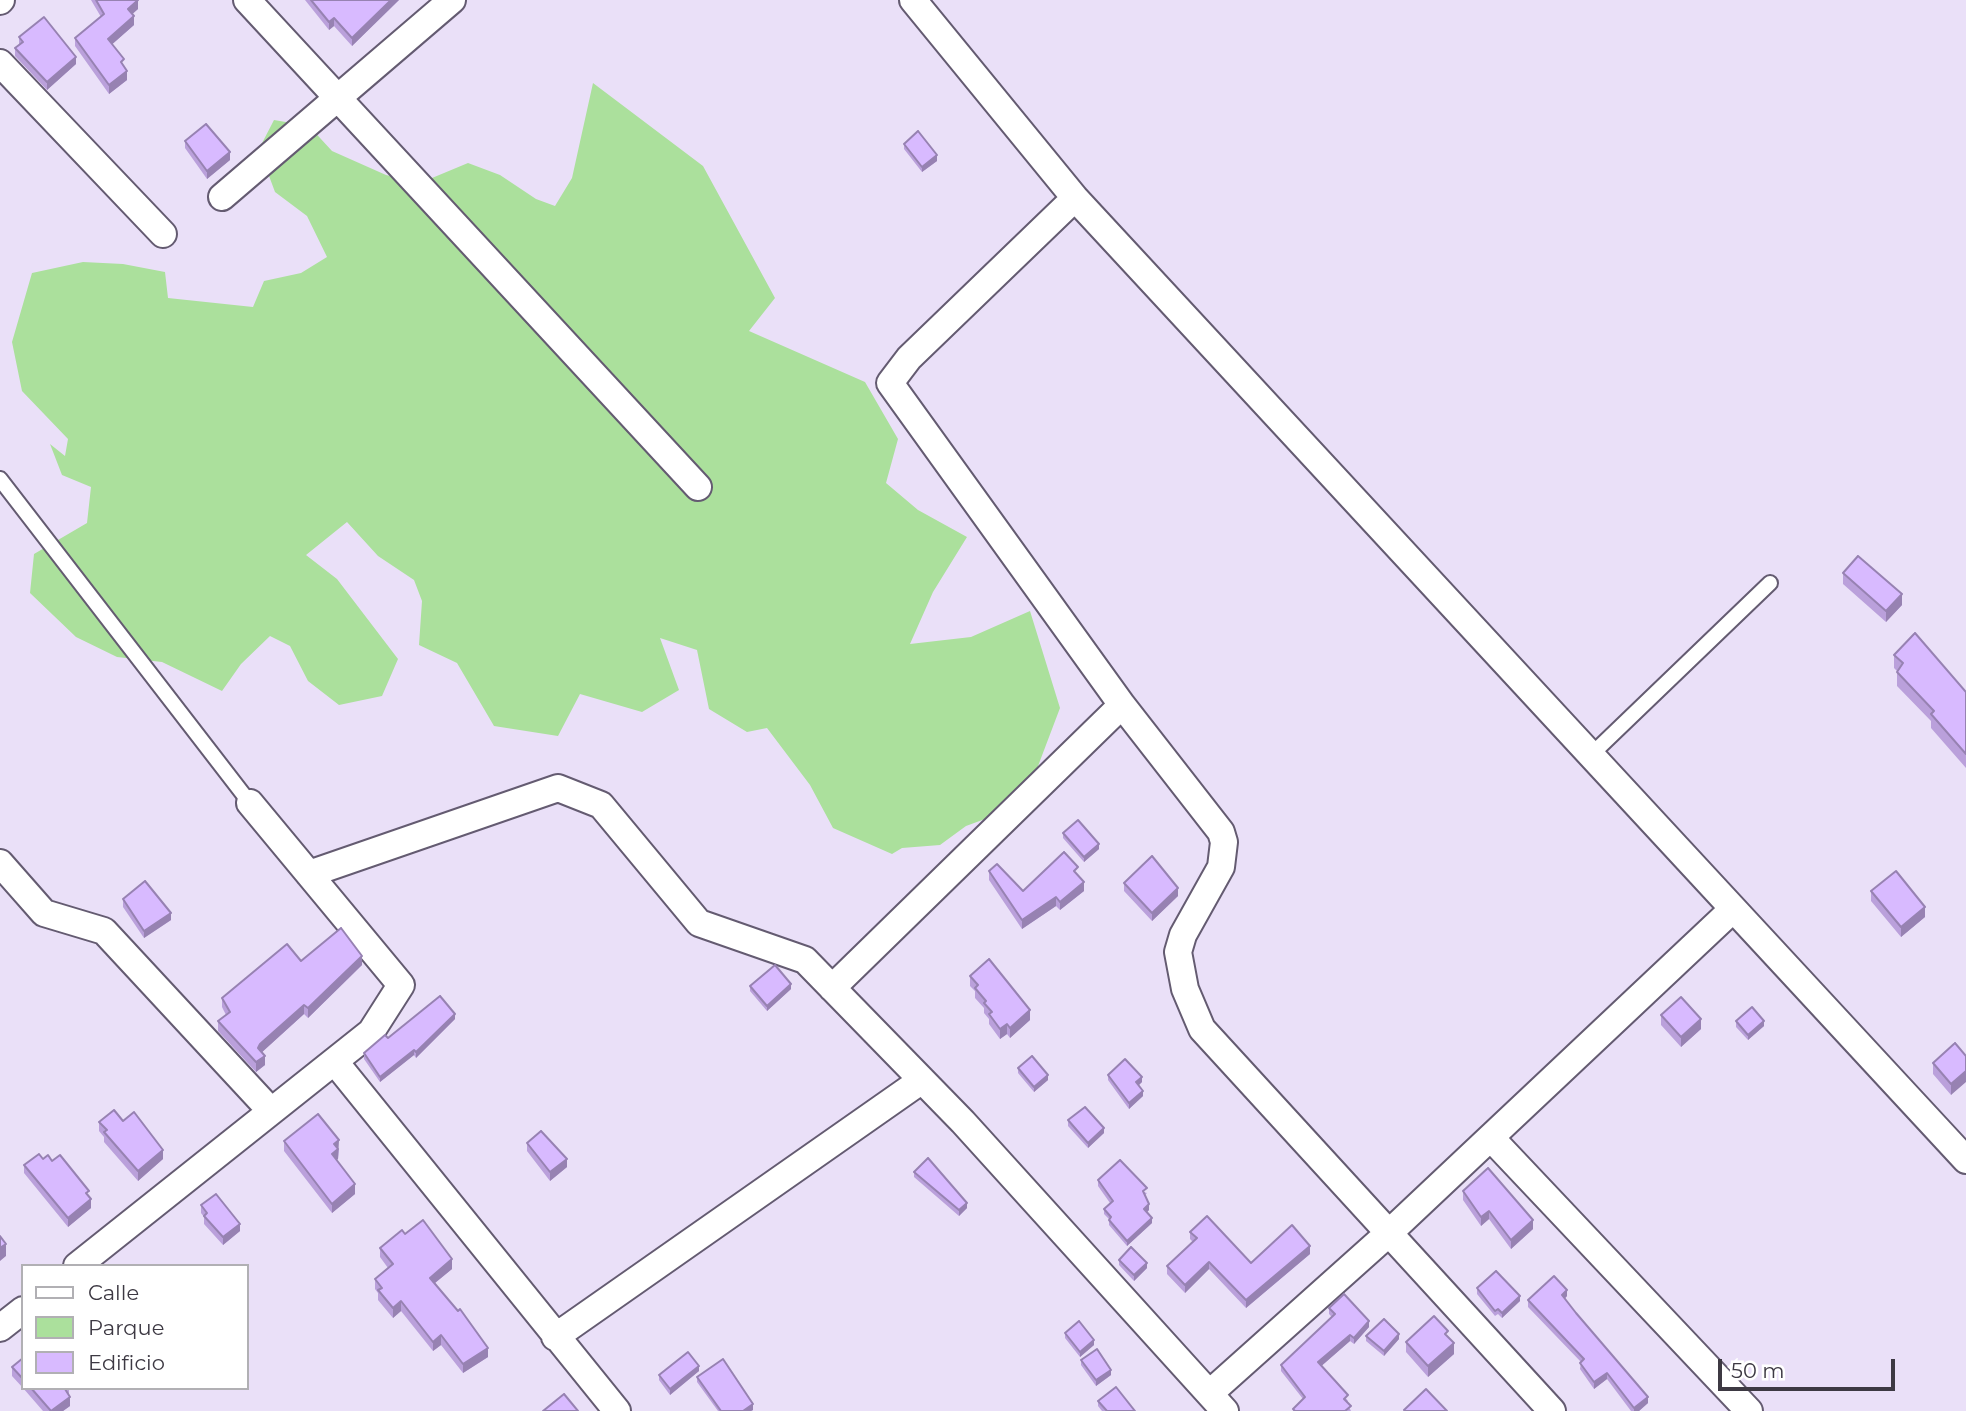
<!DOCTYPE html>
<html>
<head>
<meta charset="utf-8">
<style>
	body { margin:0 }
	#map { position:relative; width:1966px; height:1411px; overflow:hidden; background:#eae0f8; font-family:Montserrat,sans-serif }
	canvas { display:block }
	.legend { position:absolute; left:21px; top:1264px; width:228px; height:126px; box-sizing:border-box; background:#fff; border:2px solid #b1b0b4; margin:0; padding:9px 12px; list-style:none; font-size:21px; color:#3d3943 }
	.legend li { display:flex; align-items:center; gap:14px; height:35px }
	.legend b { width:35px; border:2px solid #b1b0b4 }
	.scale { position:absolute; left:1718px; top:1359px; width:177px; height:32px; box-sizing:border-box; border:4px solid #3d3943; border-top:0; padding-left:9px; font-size:21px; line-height:24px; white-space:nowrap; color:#3d3943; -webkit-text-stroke:5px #fff; paint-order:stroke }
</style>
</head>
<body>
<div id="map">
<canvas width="1966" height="1411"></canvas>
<ul class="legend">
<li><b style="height:9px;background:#fff"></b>Calle</li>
<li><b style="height:19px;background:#abe09c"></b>Parque</li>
<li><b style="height:19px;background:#d8baff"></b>Edificio</li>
</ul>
<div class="scale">50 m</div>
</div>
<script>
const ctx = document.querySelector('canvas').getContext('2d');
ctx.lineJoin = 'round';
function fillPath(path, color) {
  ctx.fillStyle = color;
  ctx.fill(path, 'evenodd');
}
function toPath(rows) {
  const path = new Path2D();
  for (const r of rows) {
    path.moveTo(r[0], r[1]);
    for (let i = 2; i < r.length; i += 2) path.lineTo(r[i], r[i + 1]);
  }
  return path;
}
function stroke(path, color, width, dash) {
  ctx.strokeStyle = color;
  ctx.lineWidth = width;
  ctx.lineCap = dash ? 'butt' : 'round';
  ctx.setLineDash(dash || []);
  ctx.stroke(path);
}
fillPath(toPath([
	[593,83,703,166,775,298,749,331,865,382,898,439,886,483,918,510,967,537,933,592,910,644,971,637,1030,611,1060,708,1035,774,1004,812,966,826,940,845,902,848,892,854,833,828,810,785,767,728,747,732,709,709,697,650,660,638,679,690,642,712,580,694,558,736,494,726,457,663,419,645,422,601,414,580,378,556,347,522,306,555,337,579,398,659,382,696,339,705,308,681,290,646,270,636,241,664,222,691,162,662,117,657,76,637,30,593,34,554,87,523,91,487,62,475,50,444,65,456,68,439,22,391,12,342,32,273,83,262,123,264,165,272,168,298,253,307,264,281,301,273,327,257,307,216,275,192,259,149,274,120,309,126,332,151,386,175,420,183,468,163,500,175,536,199,555,206,572,178]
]), '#abe09c');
const service = toPath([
	[0,479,250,803],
	[1590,756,1770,583]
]);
const minor = toPath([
	[247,0,698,487],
	[913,0,1075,198,1966,1160],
	[0,1,1,0],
	[0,63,163,234],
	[222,197,452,0],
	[1122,705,1221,832,1224,842,1221,867,1183,935,1178,952,1185,989,1202,1029,1552,1411],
	[0,863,44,913,104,931,271,1111],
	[309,874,558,788,601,805,699,923,805,960,963,1122,1225,1411],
	[832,988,1122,705,890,383,909,358,1075,198],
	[335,1062,617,1411],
	[1491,1138,1749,1411],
	[77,1266,371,1032,401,985,250,803],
	[0,1328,23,1310],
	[555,1337,922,1080],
	[1210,1393,1390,1232,1732,910]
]);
stroke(service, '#645b71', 18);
stroke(minor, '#645b71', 30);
stroke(service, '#fff', 14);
stroke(minor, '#fff', 26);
fillPath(toPath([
	[91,0,138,0,138,9,132,14,134,25,112,44,124,67,127,80,109,94,75,46,75,38,101,17],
	[305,0,399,0,352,46,334,26,329,30],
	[19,37,76,64,47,90,15,56,15,48,19,45],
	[185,141,230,160,207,179,185,148],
	[904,144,937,161,922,172,904,149],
	[1843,573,1902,605,1886,622,1843,584],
	[1894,655,1966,692,1966,768,1931,728,1931,721,1897,686,1897,671,1894,668],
	[1063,833,1099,849,1084,862,1063,838],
	[989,871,1023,891,1078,876,1084,891,1060,910,1056,906,1022,929,989,880],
	[1124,883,1178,896,1152,921,1124,891],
	[1871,891,1925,917,1901,937,1871,901],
	[123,899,171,920,144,938,123,907],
	[301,961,362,965,308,1018,304,1014,262,1052,265,1065,256,1072,218,1031,218,1021,226,1015,222,1007,222,998],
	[970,976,1030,1020,1010,1038,1007,1034,1000,1039,989,1024,989,1019,984,1013,984,1008,975,998,975,991,970,986],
	[750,986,791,989,767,1011,750,991],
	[1661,1015,1701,1029,1681,1047,1661,1025],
	[455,1019,416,1058,414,1055,380,1082,364,1059,364,1053,388,1038],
	[1736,1021,1764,1026,1748,1040,1736,1027],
	[1966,1056,1951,1095,1933,1074,1933,1063],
	[1018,1068,1048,1080,1034,1092,1018,1073],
	[1108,1075,1142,1082,1138,1085,1143,1096,1129,1109,1108,1080],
	[1068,1120,1104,1133,1088,1148,1068,1126],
	[123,1121,163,1159,138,1181,104,1142,104,1137,99,1131,99,1122],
	[284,1141,339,1150,338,1159,336,1160,355,1194,332,1213,284,1151],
	[527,1143,567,1167,550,1181,527,1151],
	[43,1159,52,1161,89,1197,91,1208,68,1227,24,1173,24,1165],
	[914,1172,967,1208,959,1216,914,1177],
	[1098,1180,1147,1193,1145,1195,1149,1210,1147,1212,1152,1223,1127,1246,1109,1225,1109,1219,1104,1214,1104,1209,1110,1203,1098,1186],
	[1463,1191,1533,1229,1511,1249,1489,1219,1481,1226,1463,1200],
	[201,1205,240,1231,223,1245,204,1224,204,1217,201,1213],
	[1190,1232,1251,1263,1310,1254,1246,1308,1209,1269,1185,1293,1167,1274,1167,1266,1193,1242,1190,1239],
	[405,1234,452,1269,435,1283,488,1357,463,1373,441,1345,433,1351,401,1311,393,1318,378,1300,378,1293,375,1289,375,1279,388,1268,380,1257,380,1248],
	[1119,1260,1147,1268,1134,1281,1119,1265],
	[1477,1288,1520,1301,1502,1318,1498,1314,1495,1316,1477,1294],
	[1567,1296,1565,1299,1648,1403,1639,1411,1631,1411,1607,1379,1594,1389,1580,1369,1581,1362,1528,1307,1528,1300],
	[1329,1308,1369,1327,1354,1344,1350,1341,1321,1366,1348,1401,1347,1403,1351,1411,1293,1411,1293,1409,1303,1399,1281,1371,1281,1365,1332,1317,1329,1314],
	[1065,1333,1094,1345,1080,1357,1065,1338],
	[1366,1336,1399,1339,1384,1356,1366,1341],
	[1448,1337,1454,1354,1428,1377,1406,1352,1406,1342],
	[23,1358,23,1388,12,1376,12,1367],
	[1081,1360,1111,1375,1096,1386,1081,1365],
	[699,1371,670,1395,659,1380,659,1375],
	[697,1377,753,1410,751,1411,718,1411,697,1382],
	[23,1388,69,1388,69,1395,70,1406,63,1411,43,1411],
	[1098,1401,1135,1411,1102,1411,1098,1406]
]), '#baa0db');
fillPath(toPath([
	[138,0,138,9,128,18,128,9],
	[391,0,399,0,352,46,352,38],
	[134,16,134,25,108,48,108,39],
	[334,18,334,26,329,30,329,22],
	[76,57,76,64,47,90,47,82],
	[127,71,127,80,109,94,109,85],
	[230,152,230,160,207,179,207,171],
	[937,155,937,161,922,172,922,167],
	[1902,594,1902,605,1886,622,1886,611],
	[1099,844,1099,849,1084,862,1084,857],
	[1084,882,1084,891,1060,910,1060,902],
	[1178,888,1178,896,1152,921,1152,913],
	[1056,897,1056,906,1022,929,1022,920],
	[1925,907,1925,917,1901,937,1901,927],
	[171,913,171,920,144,938,144,931],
	[362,956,362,965,308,1018,308,1008],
	[791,984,791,989,767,1011,767,1006],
	[304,1005,304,1014,260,1054,258,1048,260,1044],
	[1030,1010,1030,1020,1010,1038,1010,1028],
	[455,1014,455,1019,416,1058,416,1052],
	[1701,1019,1701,1029,1681,1047,1681,1037],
	[1764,1021,1764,1026,1748,1040,1748,1035],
	[1007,1024,1007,1034,1000,1039,1000,1029],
	[414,1050,414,1055,380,1082,380,1077],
	[265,1056,265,1065,256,1072,256,1062],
	[1966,1071,1966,1082,1951,1095,1951,1084],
	[1048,1075,1048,1080,1034,1092,1034,1087],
	[1142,1077,1142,1082,1136,1088,1136,1082],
	[1143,1091,1143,1096,1129,1109,1129,1103],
	[1104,1128,1104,1133,1088,1148,1088,1143],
	[339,1140,338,1159,332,1164,332,1154,334,1144],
	[163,1150,163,1159,138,1181,138,1171],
	[567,1159,567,1167,550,1181,550,1172],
	[355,1184,355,1194,332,1213,332,1204],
	[91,1199,91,1208,68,1227,68,1218],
	[967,1203,967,1208,959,1216,959,1210],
	[1149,1204,1149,1210,1144,1215,1144,1209],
	[1489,1211,1489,1219,1481,1226,1481,1217],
	[1152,1218,1152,1223,1127,1246,1127,1241],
	[1533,1220,1533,1229,1511,1249,1511,1240],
	[240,1224,240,1231,223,1245,223,1237],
	[6,1244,6,1256,0,1261,0,1248],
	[1310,1246,1310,1254,1246,1308,1246,1300],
	[452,1259,452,1269,430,1287,430,1278],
	[1209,1262,1209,1269,1185,1293,1185,1285],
	[1147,1263,1147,1268,1134,1281,1134,1275],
	[1567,1290,1567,1296,1562,1301,1562,1295],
	[1520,1296,1520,1301,1502,1318,1502,1313],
	[401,1301,401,1311,393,1318,393,1308],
	[1369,1321,1369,1327,1354,1344,1354,1338],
	[1399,1334,1399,1339,1384,1356,1384,1351],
	[441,1335,441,1345,433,1351,433,1342],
	[1350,1335,1350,1341,1318,1369,1318,1362],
	[1094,1340,1094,1345,1080,1357,1080,1352],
	[1454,1343,1454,1354,1428,1377,1428,1366],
	[488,1348,488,1357,463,1373,463,1364],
	[699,1366,699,1371,670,1395,670,1389],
	[1111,1370,1111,1375,1096,1386,1096,1380],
	[1607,1373,1607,1379,1594,1389,1594,1382],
	[70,1397,70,1406,63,1411,52,1411],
	[1648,1397,1648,1403,1639,1411,1634,1411,1634,1408],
	[753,1404,753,1410,751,1411,743,1411]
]), '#9782b2');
const building = toPath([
	[96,0,138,0,128,9,134,16,108,39,124,59,121,62,127,71,109,85,75,38,104,14,96,0],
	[311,0,391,0,352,38,334,18,329,22,311,0],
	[44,17,76,57,47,82,15,48,23,42,19,37,44,17],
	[206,124,230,152,207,171,185,141,206,124],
	[918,131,937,155,922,167,904,144,918,131],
	[1858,556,1902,594,1886,611,1843,573,1858,556],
	[1915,633,1966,692,1966,754,1931,714,1934,711,1897,672,1903,663,1894,655,1915,633],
	[1078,820,1099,844,1084,857,1063,833,1078,820],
	[1064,852,1078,867,1074,871,1084,882,1060,902,1056,897,1022,920,989,871,997,864,1023,891,1064,852],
	[1152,856,1178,888,1152,913,1124,883,1152,856],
	[1896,871,1925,907,1901,927,1871,891,1896,871],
	[145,881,171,913,144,931,123,899,145,881],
	[341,928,362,956,308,1008,304,1005,260,1044,258,1048,265,1056,256,1062,218,1021,230,1012,222,998,287,944,301,961,341,928],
	[989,959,1030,1010,1010,1028,1007,1024,1000,1029,989,1014,992,1012,984,1003,986,1001,975,988,978,985,970,976,989,959],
	[775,965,791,984,767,1006,750,986,775,965],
	[440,996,455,1014,416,1052,414,1050,380,1077,364,1053,385,1035,388,1038,440,996],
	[1681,997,1701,1019,1681,1037,1661,1015,1681,997],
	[1752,1007,1764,1021,1748,1035,1736,1021,1752,1007],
	[1955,1043,1966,1056,1966,1071,1951,1084,1933,1063,1955,1043],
	[1032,1056,1048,1075,1034,1087,1018,1068,1032,1056],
	[1125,1059,1142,1077,1136,1082,1143,1091,1129,1103,1108,1075,1125,1059],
	[1085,1107,1104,1128,1088,1143,1068,1120,1085,1107],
	[114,1110,123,1121,134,1112,163,1150,138,1171,104,1132,107,1130,99,1122,114,1110],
	[318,1114,339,1140,334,1144,338,1149,332,1154,355,1184,332,1204,284,1141,318,1114],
	[541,1131,567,1159,550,1172,527,1143,541,1131],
	[39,1154,43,1159,48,1155,52,1161,60,1155,89,1191,86,1193,91,1199,68,1218,24,1165,39,1154],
	[928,1158,967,1203,959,1210,914,1172,928,1158],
	[1120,1160,1147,1188,1143,1191,1149,1204,1144,1209,1152,1218,1127,1241,1109,1220,1111,1217,1104,1209,1113,1201,1098,1180,1120,1160],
	[1488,1168,1533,1220,1511,1240,1489,1211,1481,1217,1463,1191,1488,1168],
	[216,1194,240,1224,223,1237,204,1216,207,1213,201,1205,216,1194],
	[1207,1216,1251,1263,1292,1225,1310,1246,1246,1300,1209,1262,1185,1285,1167,1266,1197,1238,1190,1232,1207,1216],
	[423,1220,452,1259,430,1278,458,1311,460,1309,488,1348,463,1364,441,1335,433,1342,401,1301,393,1308,378,1290,382,1288,375,1279,393,1264,380,1248,402,1230,405,1234,423,1220],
	[0,1236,6,1244,0,1248,0,1236],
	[1131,1247,1147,1263,1134,1275,1119,1260,1131,1247],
	[1496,1271,1520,1296,1502,1313,1498,1309,1495,1311,1477,1288,1496,1271],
	[1554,1276,1567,1290,1562,1295,1576,1313,1648,1397,1634,1408,1607,1373,1594,1382,1580,1363,1584,1359,1528,1300,1554,1276],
	[1344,1294,1369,1321,1354,1338,1350,1335,1318,1362,1348,1395,1344,1399,1351,1406,1345,1411,1295,1411,1293,1409,1305,1397,1281,1365,1335,1314,1329,1308,1344,1294],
	[1434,1316,1448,1331,1445,1334,1454,1343,1428,1366,1406,1342,1434,1316],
	[1384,1319,1399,1334,1384,1351,1366,1336,1384,1319],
	[1079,1321,1094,1340,1080,1352,1065,1333,1079,1321],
	[1097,1349,1111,1370,1096,1380,1081,1360,1097,1349],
	[688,1352,699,1366,670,1389,659,1375,688,1352],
	[23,1358,23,1379,12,1367,23,1358],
	[723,1359,753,1404,743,1411,721,1411,697,1377,723,1359],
	[1116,1387,1135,1411,1107,1411,1098,1401,1116,1387],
	[31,1388,66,1388,65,1389,70,1397,51,1411,31,1388],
	[1426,1389,1447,1411,1405,1411,1404,1410,1426,1389],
	[564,1394,578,1411,543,1411,564,1394]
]);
fillPath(building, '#d8baff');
stroke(building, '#9782b2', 2);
</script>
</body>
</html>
